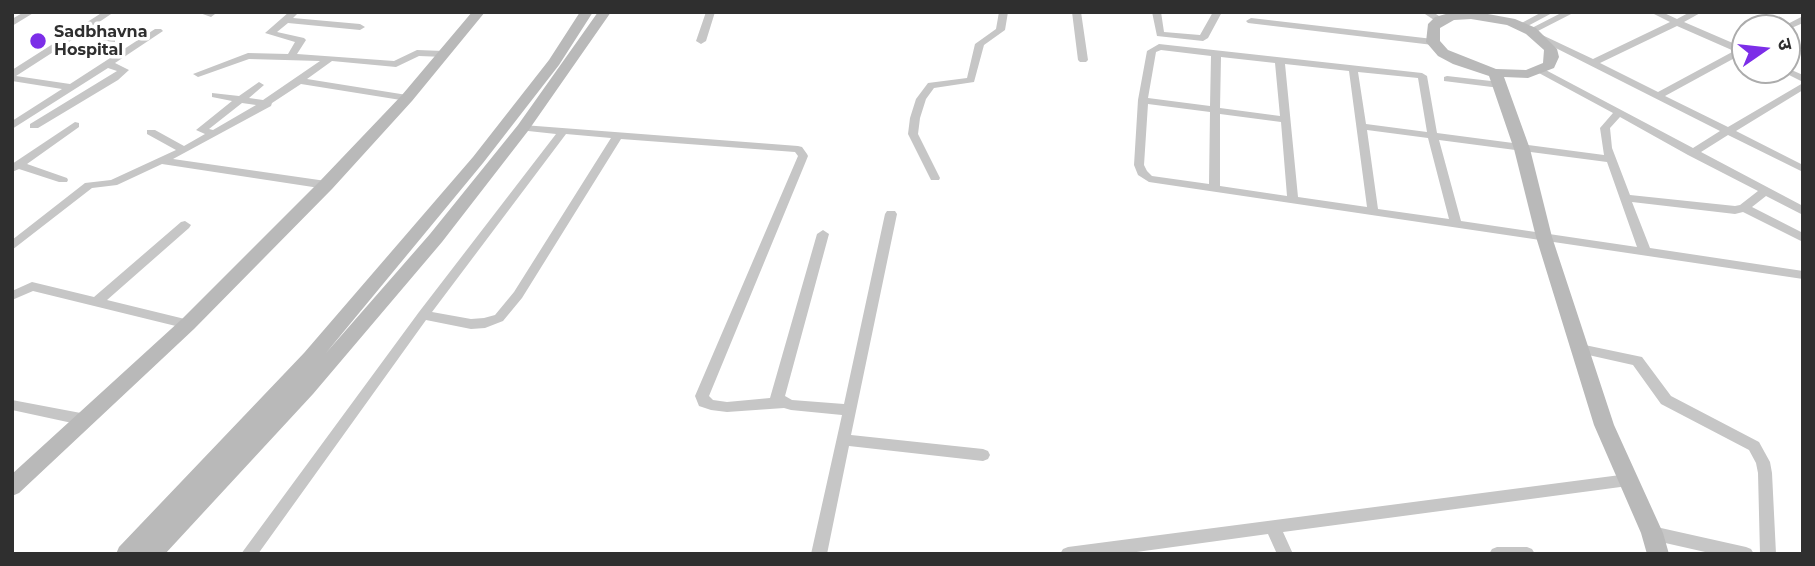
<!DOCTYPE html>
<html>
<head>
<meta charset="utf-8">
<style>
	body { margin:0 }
	#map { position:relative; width:1815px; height:566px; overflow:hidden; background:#fff; font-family:Montserrat,"Noto Sans Devanagari",sans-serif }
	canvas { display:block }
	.frame { position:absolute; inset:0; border:14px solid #2f2f2f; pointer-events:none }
	.north { position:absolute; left:1731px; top:14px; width:70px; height:70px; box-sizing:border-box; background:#fff; border:2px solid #acacac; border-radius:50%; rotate:76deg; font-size:19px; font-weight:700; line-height:28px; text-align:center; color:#2f2f2f }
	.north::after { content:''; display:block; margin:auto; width:24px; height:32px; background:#7c2ee8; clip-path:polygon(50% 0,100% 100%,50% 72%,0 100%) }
</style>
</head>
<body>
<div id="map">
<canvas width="1815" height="566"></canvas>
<div class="frame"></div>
<div class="north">उ</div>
</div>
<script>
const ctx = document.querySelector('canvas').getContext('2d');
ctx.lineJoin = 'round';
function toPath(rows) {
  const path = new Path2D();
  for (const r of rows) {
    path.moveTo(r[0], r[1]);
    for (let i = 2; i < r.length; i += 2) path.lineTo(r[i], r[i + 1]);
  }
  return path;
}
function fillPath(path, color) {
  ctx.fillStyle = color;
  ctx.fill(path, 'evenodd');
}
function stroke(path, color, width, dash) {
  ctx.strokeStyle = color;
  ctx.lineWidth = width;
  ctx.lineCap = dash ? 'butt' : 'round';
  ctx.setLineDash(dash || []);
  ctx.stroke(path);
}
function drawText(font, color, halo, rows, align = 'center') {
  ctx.font = font + ' Montserrat,sans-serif';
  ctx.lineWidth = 7;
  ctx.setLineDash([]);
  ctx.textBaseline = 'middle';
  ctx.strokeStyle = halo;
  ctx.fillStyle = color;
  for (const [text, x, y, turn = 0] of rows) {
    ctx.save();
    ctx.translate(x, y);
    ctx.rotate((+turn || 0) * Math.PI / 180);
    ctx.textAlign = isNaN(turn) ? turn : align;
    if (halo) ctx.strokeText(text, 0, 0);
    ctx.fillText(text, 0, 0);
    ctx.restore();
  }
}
fillPath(toPath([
	[24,12,35,12,12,26,12,19,24,12],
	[103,12,114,12,83,33,115,38,115,42,75,38,16,76,70,84,155,29,161,29,163,31,115,63,129,70,118,80,38,128,30,128,30,124,117,71,108,68,12,129,12,121,62,89,12,81,12,70,103,12],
	[197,12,214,12,215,14,211,17,197,12],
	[289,12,299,12,293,18,360,24,365,27,360,30,288,23,277,32,304,38,306,40,297,54,394,61,417,50,444,51,449,54,444,57,419,56,396,67,332,61,307,79,407,95,412,98,407,101,301,84,272,103,271,106,173,159,326,181,330,183,332,185,330,187,326,189,162,164,117,185,92,188,12,250,12,240,85,183,111,180,176,150,147,134,147,130,155,130,184,146,205,134,196,130,232,101,212,97,212,93,239,96,259,82,264,85,249,98,263,100,320,61,249,59,201,76,198,77,193,74,248,53,288,54,295,42,265,33,289,12],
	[242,103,256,105,213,130,209,129,242,103],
	[706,12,715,12,706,41,701,44,696,41,706,12],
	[999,12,1008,12,1005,30,984,45,974,82,934,88,926,99,920,118,918,134,940,178,939,180,931,180,908,134,910,118,916,99,928,83,967,78,975,44,996,29,999,12],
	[1072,12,1081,12,1088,60,1086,62,1080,62,1078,60,1072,12],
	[1152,12,1161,12,1164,32,1200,35,1213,12,1222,12,1208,38,1203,41,1157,36,1152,12],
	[1422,12,1433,12,1445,20,1440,23,1437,22,1422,12],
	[1542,12,1554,12,1524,28,1521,29,1516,26,1542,12],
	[1563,12,1575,12,1534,33,1528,33,1526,31,1563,12],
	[1650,12,1662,12,1677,19,1690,12,1702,12,1684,22,1742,47,1745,46,1745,55,1742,54,1665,96,1728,127,1803,83,1803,90,1736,131,1803,165,1803,172,1728,135,1701,152,1803,206,1803,215,1766,196,1752,207,1803,233,1803,242,1743,212,1735,214,1632,202,1650,248,1803,271,1803,279,1149,182,1138,175,1134,165,1138,100,1147,51,1159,44,1422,73,1427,76,1437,133,1604,155,1600,128,1613,113,1537,72,1535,70,1540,67,1693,148,1720,131,1532,36,1537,33,1540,34,1593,59,1670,22,1650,12],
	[1677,26,1734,51,1658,92,1600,63,1677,26],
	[1161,50,1211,56,1210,106,1148,98,1156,52,1161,50],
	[1221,57,1275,63,1280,116,1220,108,1221,57],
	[1285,64,1349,71,1367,207,1298,197,1285,64],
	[1358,72,1418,78,1427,132,1366,124,1358,72],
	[1148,104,1210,112,1209,184,1152,176,1147,171,1144,165,1148,104],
	[1220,114,1281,122,1287,196,1220,186,1220,114],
	[1620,117,1688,155,1758,191,1740,205,1735,206,1630,195,1612,148,1610,128,1620,117],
	[1367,130,1428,138,1449,219,1378,209,1367,130],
	[1439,140,1607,162,1637,247,1461,221,1439,140],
	[1803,16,1803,23,1787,30,1787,28,1780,28,1803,16],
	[1251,18,1433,39,1438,42,1433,45,1248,23,1246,21,1251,18],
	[1787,68,1803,75,1803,82,1779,70,1787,70,1787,68],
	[1447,76,1500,82,1505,85,1500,88,1444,81,1444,77,1447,76],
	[75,122,79,123,79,127,27,164,67,178,68,180,67,182,59,182,19,169,12,172,12,164,75,122],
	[523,125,798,146,802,147,807,154,808,156,806,161,709,396,713,400,727,402,770,398,817,234,823,230,829,234,785,396,792,400,844,404,885,214,887,211,895,211,897,214,851,435,983,449,988,451,990,455,988,459,983,461,849,446,827,554,811,554,842,415,791,410,784,408,727,412,711,410,699,406,695,396,798,156,795,152,621,139,522,298,503,321,485,328,471,329,426,320,258,554,241,554,419,312,556,134,519,130,519,126,523,125],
	[566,134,611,138,514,292,495,315,484,318,471,319,432,312,566,134],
	[185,221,191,225,189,228,107,300,193,321,194,324,193,327,188,329,33,291,12,300,12,291,32,282,94,297,181,222,185,221],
	[1580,344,1642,357,1671,396,1759,442,1770,462,1772,473,1776,554,1760,554,1758,473,1756,463,1749,450,1661,404,1633,365,1575,352,1573,349,1575,346,1580,344],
	[12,400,86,414,91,416,93,420,91,424,86,426,12,410,12,400],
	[1628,474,1633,476,1635,480,1633,484,1628,486,1283,532,1293,554,1277,554,1268,534,1122,554,1060,554,1063,549,1068,547,1628,474],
	[1652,526,1746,547,1751,549,1754,554,1714,554,1652,540,1647,538,1644,533,1647,528,1652,526],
	[1497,547,1527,547,1532,549,1535,554,1489,554,1492,549,1497,547]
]), '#c6c6c6');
fillPath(toPath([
	[472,12,485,12,412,101,332,189,194,329,19,493,12,496,12,474,182,319,320,181,402,95,472,12],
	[580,12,593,12,559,65,483,163,326,353,430,234,518,125,598,12,611,12,528,131,442,242,313,394,165,554,116,554,119,547,304,353,473,157,549,60,580,12],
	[1453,12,1477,12,1515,19,1536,28,1557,49,1559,57,1554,68,1528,78,1504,77,1530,149,1552,237,1614,425,1663,533,1669,554,1647,554,1641,533,1594,425,1536,237,1514,149,1489,76,1453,64,1438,56,1426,42,1428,24,1435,17,1453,12],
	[1471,19,1507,25,1526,34,1544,50,1543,63,1526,70,1496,69,1448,50,1440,41,1440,28,1454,20,1471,19]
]), '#b9b9b9');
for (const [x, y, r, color] of [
	[38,41,9,"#7c2ee8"]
]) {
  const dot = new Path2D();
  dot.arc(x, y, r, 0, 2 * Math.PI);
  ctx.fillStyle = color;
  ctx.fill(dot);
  stroke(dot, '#fff', 2.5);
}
drawText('bold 16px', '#2f2f2f', '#fff', [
	["Sadbhavna",54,32],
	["Hospital",54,50]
], 'left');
</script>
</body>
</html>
